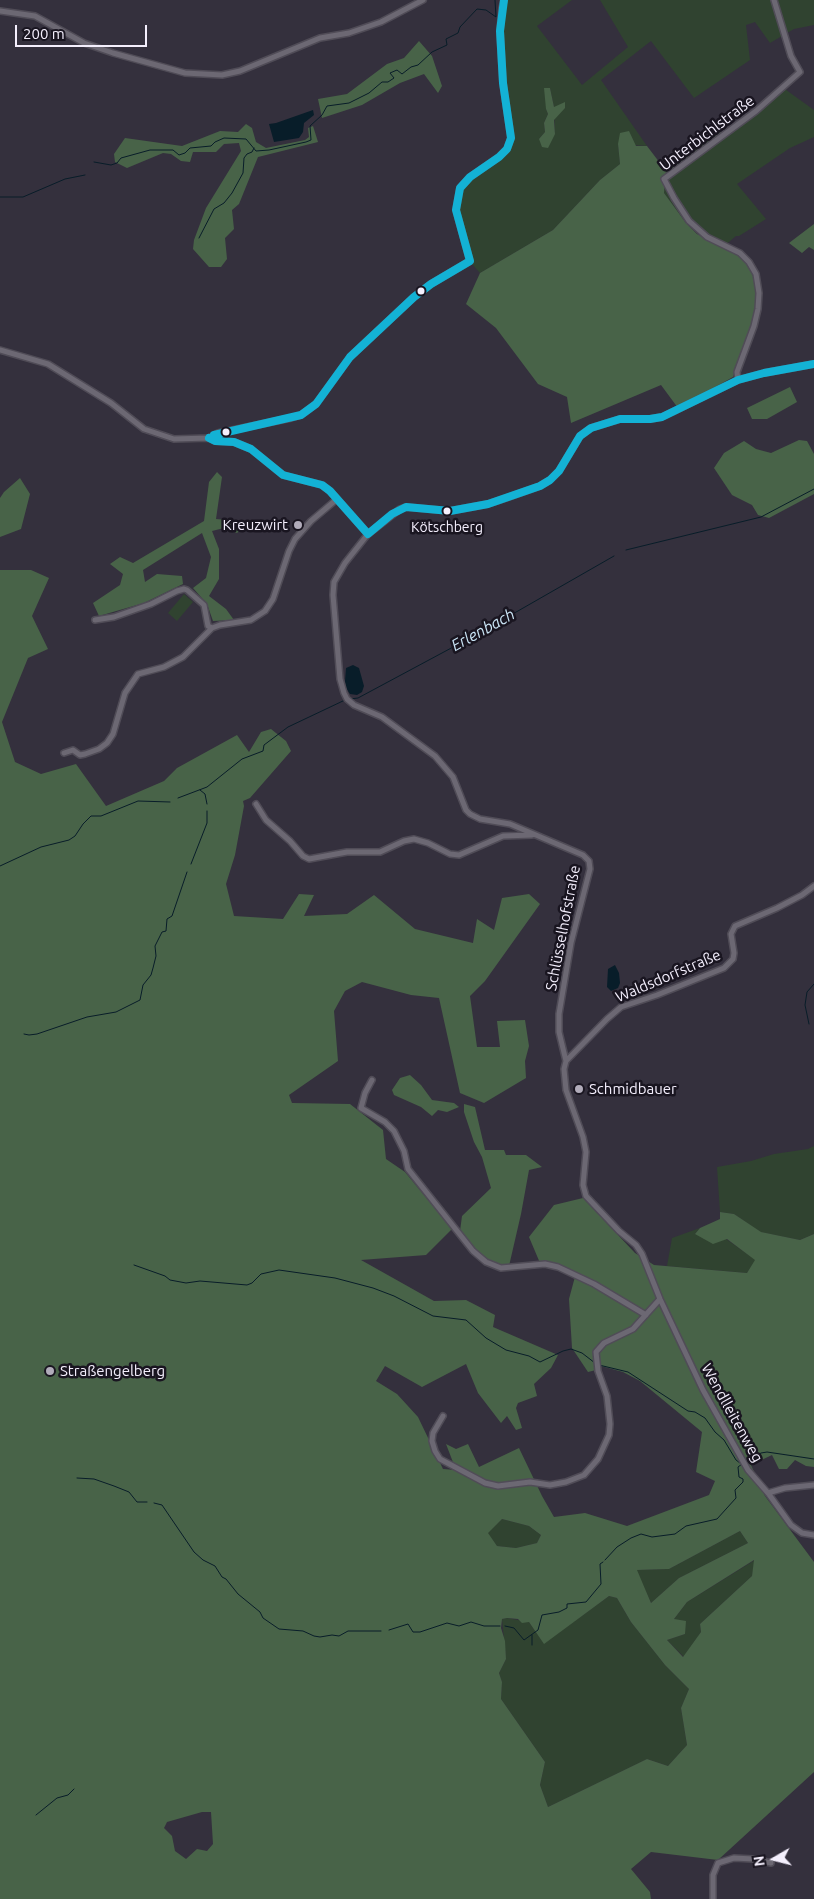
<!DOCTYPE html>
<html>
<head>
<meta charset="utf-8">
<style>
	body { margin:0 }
	#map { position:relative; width:814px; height:1899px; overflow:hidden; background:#34303d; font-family:Ubuntu,sans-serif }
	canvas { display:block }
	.north { position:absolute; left:749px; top:1834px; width:50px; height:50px; -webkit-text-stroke:4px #191520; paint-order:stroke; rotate:262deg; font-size:14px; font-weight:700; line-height:20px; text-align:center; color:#f4effd }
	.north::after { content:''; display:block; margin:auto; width:18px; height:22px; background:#f4effd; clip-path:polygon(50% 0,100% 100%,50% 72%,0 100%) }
	.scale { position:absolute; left:15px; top:25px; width:132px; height:22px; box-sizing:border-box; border:2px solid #f4effd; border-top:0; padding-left:6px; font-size:15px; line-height:18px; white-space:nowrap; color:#f4effd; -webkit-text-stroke:4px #191520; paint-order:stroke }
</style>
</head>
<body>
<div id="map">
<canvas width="814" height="1899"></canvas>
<div class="north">N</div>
<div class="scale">200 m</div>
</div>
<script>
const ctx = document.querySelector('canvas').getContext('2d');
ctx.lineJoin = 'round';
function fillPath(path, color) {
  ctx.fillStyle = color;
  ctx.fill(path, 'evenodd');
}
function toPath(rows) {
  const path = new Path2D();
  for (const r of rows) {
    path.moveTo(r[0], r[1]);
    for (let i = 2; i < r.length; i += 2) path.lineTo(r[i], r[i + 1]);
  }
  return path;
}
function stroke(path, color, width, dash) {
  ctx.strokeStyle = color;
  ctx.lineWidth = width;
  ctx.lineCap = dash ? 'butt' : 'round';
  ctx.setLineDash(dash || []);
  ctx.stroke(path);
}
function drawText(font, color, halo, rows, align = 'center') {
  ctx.font = font + ' Ubuntu,sans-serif';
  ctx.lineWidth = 5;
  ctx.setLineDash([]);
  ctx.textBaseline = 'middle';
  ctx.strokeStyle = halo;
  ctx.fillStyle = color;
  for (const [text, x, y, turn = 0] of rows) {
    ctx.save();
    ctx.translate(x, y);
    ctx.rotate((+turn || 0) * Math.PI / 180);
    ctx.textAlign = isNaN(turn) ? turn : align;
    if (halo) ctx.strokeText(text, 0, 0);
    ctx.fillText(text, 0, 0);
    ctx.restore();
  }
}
fillPath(toPath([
	[507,0,572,0,537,26,582,85,628,47,600,0,814,0,814,25,794,29,770,43,755,22,746,25,750,60,694,98,651,41,601,80,647,146,618,144,620,164,600,180,553,230,480,273,471,263,472,256,459,209,461,192,464,186,471,179,501,158,509,149,512,133,505,78,502,22],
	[550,88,554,107,555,134,539,139,545,132,544,123,548,114,546,109],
	[782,87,814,110,814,137,790,148,737,184,766,219,739,236,736,236,723,247,697,233,686,223,664,193,666,171,720,132,723,132,739,121],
	[184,594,193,602,177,621,168,613],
	[814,1146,814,1234,800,1240,760,1232,734,1214,720,1212,717,1167,751,1161,774,1154,808,1149],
	[700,1228,695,1234,726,1239,756,1260,747,1273,667,1266,672,1238],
	[502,1519,529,1526,541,1535,537,1543,516,1548,497,1546,487,1533],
	[740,1531,748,1543,679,1578,651,1603,636,1570,669,1569],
	[755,1560,752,1576,700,1624,701,1632,684,1657,667,1640,685,1634,674,1619,687,1602],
	[609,1596,617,1598,631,1622,665,1665,689,1689,681,1708,687,1745,668,1766,647,1759,548,1807,540,1785,545,1762,501,1699,502,1682,499,1673,506,1659,502,1619,507,1618,529,1622,544,1643]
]), '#304330');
fillPath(toPath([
	[419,41,432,56,442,86,438,93,424,74,400,83,362,105,322,118,318,99,347,94,387,64,404,58],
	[544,88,550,88,554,107,565,102,565,108,554,120,555,134,548,148,542,147,539,139,545,132,544,123,548,114,546,109],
	[246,124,252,128,256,142,266,148,305,140,309,137,308,128,313,126,318,142,258,157,239,204,232,210,234,229,225,238,227,259,221,267,209,267,193,249,194,240,206,208,241,151,239,143,224,144,216,152,193,152,190,162,181,161,171,154,163,153,127,168,115,162,114,154,125,138,182,146,220,131,238,132],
	[629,131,636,146,647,146,666,171,664,193,686,223,697,234,738,255,745,261,751,270,755,282,755,313,752,325,733,377,678,408,661,385,571,423,567,397,538,384,496,328,466,304,480,273,553,230,600,180,620,164,618,144,620,133],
	[814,224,814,250,809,247,802,253,789,243],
	[790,387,797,402,767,419,752,419,747,408],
	[799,440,807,441,814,454,814,494,769,518,758,515,752,505,732,495,714,468,724,453,744,441,756,449,771,453],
	[217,472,222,477,216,519,227,520,241,529,237,533,224,528,212,531,219,549,219,579,209,596,226,609,234,620,213,621,207,604,193,588,206,578,211,557,202,533,143,570,145,582,157,574,182,576,183,584,144,603,99,616,93,603,120,585,123,574,110,564,120,557,133,563,204,521,209,482],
	[20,478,30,494,21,529,0,537,0,498,4,492],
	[0,570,31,570,49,578,32,616,48,649,28,658,2,722,15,762,41,774,76,764,106,806,164,781,177,768,237,735,249,752,261,732,271,729,286,741,291,751,250,798,243,801,244,806,235,855,226,884,234,916,283,919,299,894,314,895,304,916,347,914,374,895,415,929,473,943,477,919,494,930,502,898,529,894,540,904,485,981,470,996,477,1047,500,1047,497,1021,525,1020,529,1046,525,1061,526,1078,484,1103,460,1093,439,998,411,995,362,982,345,991,334,1011,338,1061,289,1095,292,1103,350,1104,383,1130,386,1159,405,1172,452,1229,426,1255,361,1260,434,1301,466,1300,495,1315,493,1327,558,1355,551,1368,534,1384,537,1396,518,1403,516,1408,522,1428,516,1430,507,1416,501,1423,478,1393,466,1364,422,1387,385,1366,376,1381,397,1394,418,1417,443,1469,456,1470,446,1444,456,1449,468,1444,479,1467,519,1448,542,1496,554,1517,585,1513,627,1526,709,1495,715,1481,696,1472,702,1432,640,1381,623,1372,601,1366,596,1370,588,1372,572,1348,569,1299,576,1273,540,1263,529,1237,554,1205,583,1198,635,1253,654,1265,747,1273,755,1260,727,1239,713,1244,695,1234,700,1228,720,1219,720,1212,734,1214,761,1232,800,1240,814,1234,814,1467,806,1466,795,1460,787,1469,779,1469,772,1455,751,1465,765,1496,814,1562,814,1772,718,1860,651,1852,631,1869,650,1892,651,1899,0,1899],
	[502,1519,529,1526,541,1535,537,1543,516,1548,497,1546,488,1533],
	[740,1531,748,1543,679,1578,651,1603,637,1570,669,1569],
	[754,1560,752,1576,700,1624,701,1632,683,1657,667,1640,685,1634,686,1621,674,1619,687,1602],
	[609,1596,617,1598,631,1622,665,1665,689,1689,681,1708,687,1745,668,1766,647,1759,548,1807,540,1785,545,1762,501,1699,502,1682,499,1673,506,1659,505,1641,501,1628,502,1619,507,1618,518,1619,522,1623,529,1622,544,1644],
	[202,1812,211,1812,213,1844,207,1851,197,1849,186,1859,175,1851,172,1836,164,1828,167,1822],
	[410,1075,421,1085,432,1100,454,1103,459,1107,447,1112,438,1110,432,1116,421,1107,394,1095,392,1090,400,1078],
	[464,1104,475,1107,485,1150,504,1150,506,1155,526,1155,542,1167,529,1170,521,1214,509,1266,496,1265,485,1259,473,1248,460,1231,462,1216,491,1188,482,1157,474,1142,464,1112]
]), '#486348');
fillPath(toPath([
	[313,110,314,115,304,123,303,132,299,138,274,142,269,124,276,123],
	[353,665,359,668,364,686,362,692,357,695,350,694,346,688,345,681,346,668],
	[615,965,619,973,620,983,618,988,611,991,607,987,608,969]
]), '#081d29');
stroke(toPath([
	[94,162,111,165,117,163,121,158,150,150,173,150,179,155,185,153,190,148,211,146,215,142,224,138,246,139,256,151,269,150,306,142,311,140,310,126,322,115,327,106,349,103,369,93,382,82,388,82,394,78,390,73,397,70,402,74,411,67,418,65,432,52,447,45,446,39,458,33,460,27,477,9,486,10,496,17,495,0],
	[0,197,23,197,65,179,85,175],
	[199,238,214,209,224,203,232,193,243,173,244,158,247,154,252,152,254,148],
	[626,550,761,517,814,489],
	[350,699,358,698,483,631,614,556],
	[200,790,205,794,207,804],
	[178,798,207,787,242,759,263,751,264,745,288,727,345,700],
	[191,864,207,823,207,811],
	[0,866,41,847,69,840,75,836,83,824,91,816,101,816,138,801,170,802],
	[809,1024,805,1005,807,992,814,984],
	[24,1034,29,1035,37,1034,87,1017,116,1012,140,1000,143,985,151,975,153,968,156,956,155,946,162,932,166,931,167,919,172,916,187,872],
	[134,1265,165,1276,170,1280,186,1283,200,1281,247,1285,252,1283,261,1274,279,1270,335,1278,373,1288,394,1296,433,1316,466,1320,486,1338,506,1350,529,1356,540,1362,563,1351,571,1349,582,1353,595,1363],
	[599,1365,628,1372,688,1411,695,1412,705,1418,715,1432,724,1440,736,1460,740,1463],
	[746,1462,761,1453,767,1452,814,1459],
	[77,1478,94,1479,114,1486,129,1492,137,1502,147,1502],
	[154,1503,162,1505,194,1552,203,1560,215,1566,222,1577,226,1579,238,1594,260,1612,263,1618,279,1629,303,1631,314,1636,320,1637,332,1635,339,1636,348,1631,381,1631],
	[605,1560,617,1547,631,1538,641,1534,652,1537,675,1534,686,1526,717,1519,736,1498,735,1490,743,1482,743,1479,739,1477,738,1467,742,1464],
	[505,1626,514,1628,524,1640,538,1630,542,1615,559,1612,567,1608,567,1604,586,1602,601,1584,600,1564,603,1562],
	[389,1630,408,1624,413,1632,420,1632,447,1623,459,1626,471,1622,484,1626,500,1626],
	[532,1635,532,1645],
	[36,1815,57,1798,68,1795,74,1789]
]), '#081d29', 1);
const minor = toPath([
	[0,11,35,16,84,43,113,53,185,73,222,75,240,71,320,38,349,33,381,22,423,0],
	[0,350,48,364,111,403,144,429,174,439,209,438,218,433,291,418,301,415,316,404,350,357,414,297,431,284,470,261,456,210,460,188,470,177,499,157,507,149,511,138,503,83,500,31,502,8,504,0],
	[738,380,737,372,754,326,758,309,759,293,756,274,749,262,740,253,707,237,689,221,674,198,664,179,756,111,800,72,791,56,774,0],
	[209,438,215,441,234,442,251,449,283,475,322,485,330,491,368,534],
	[95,620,114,617,151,604,177,591,184,589,187,590,204,605,208,626,212,628],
	[64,753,73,750,80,755,85,754,99,749,107,743,113,734,125,693,138,674,164,667,183,657,212,628,220,625,251,620,265,611,273,599,289,551,295,539,311,521,337,499],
	[256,804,266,820,290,841,303,856,309,859,347,852,380,852,404,841,414,839,428,843,450,854,459,855,503,836,532,835],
	[814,886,802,895,777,908,735,926,731,934,734,953,733,959,724,968,657,995,621,1007,607,1019,566,1061,564,1069,566,1090,583,1137,586,1152,583,1185,586,1196,619,1231,636,1245,642,1254,660,1299,703,1390,748,1470,768,1493,791,1525,802,1533,814,1535],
	[566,1061,559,1032,559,1014,571,943,590,869,589,861,583,855,510,824,480,819,470,814,466,810,453,777,435,756,382,717,354,705,347,699,344,693,340,679,333,595,334,582,345,563,368,534,400,509,406,507,450,511,488,504,509,497,540,486,550,480,559,471,580,436,591,428,620,419,650,419,662,417,738,380,764,373,814,364],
	[372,1080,365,1093,361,1108,385,1122,394,1131,404,1151,408,1169,473,1251,486,1262,501,1268,545,1264,558,1267,594,1284,646,1315],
	[443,1416,433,1433,432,1441,435,1451,440,1459,485,1483,498,1486,530,1482,550,1485,566,1482,584,1475,598,1459,609,1435,610,1424,607,1396,598,1371,596,1352,604,1343,633,1329,660,1299],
	[768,1493,785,1488,814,1485],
	[713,1899,713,1875,718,1863,734,1858,753,1859,771,1863]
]);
stroke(minor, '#504c57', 8);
stroke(minor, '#6c6873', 5);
stroke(toPath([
	[214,435,301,415,316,404,350,357,414,297,431,284,470,261,456,210,460,188,470,177,499,157,507,149,511,138,503,83,500,31,504,0],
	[209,438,215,441,234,442,251,449,283,475,322,485,330,491,368,534,392,514,406,507,450,511,488,504,540,486,550,480,559,471,580,436,591,428,620,419,650,419,662,417,738,380,764,373,814,364]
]), '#13b2d5', 8);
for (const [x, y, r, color] of [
	[421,291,4.5,"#f4effd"],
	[226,432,4.5,"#f4effd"],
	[447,511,4.5,"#f4effd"],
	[298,525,5,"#b1acba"],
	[579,1089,5,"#b1acba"],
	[50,1371,5,"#b1acba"]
]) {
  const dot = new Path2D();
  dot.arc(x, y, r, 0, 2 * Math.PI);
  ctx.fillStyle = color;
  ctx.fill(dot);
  stroke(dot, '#191520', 2);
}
drawText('14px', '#f4effd', '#191520', [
	["Kötschberg",447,527]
]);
drawText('15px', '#f4effd', '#191520', [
	["Unterbichlstraße",707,133,-37],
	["Schlüsselhofstraße",563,928,-79],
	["Waldsdorfstraße",668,976,-23],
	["Wendlleitenweg",732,1413,61]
]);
drawText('15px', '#f4effd', '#191520', [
	["Kreuzwirt",288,525,"right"],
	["Schmidbauer",589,1089],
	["Straßengelberg",60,1371]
], 'left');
drawText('italic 16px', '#cbe6f7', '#191520', [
	["Erlenbach",483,630,-29]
]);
</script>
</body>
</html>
